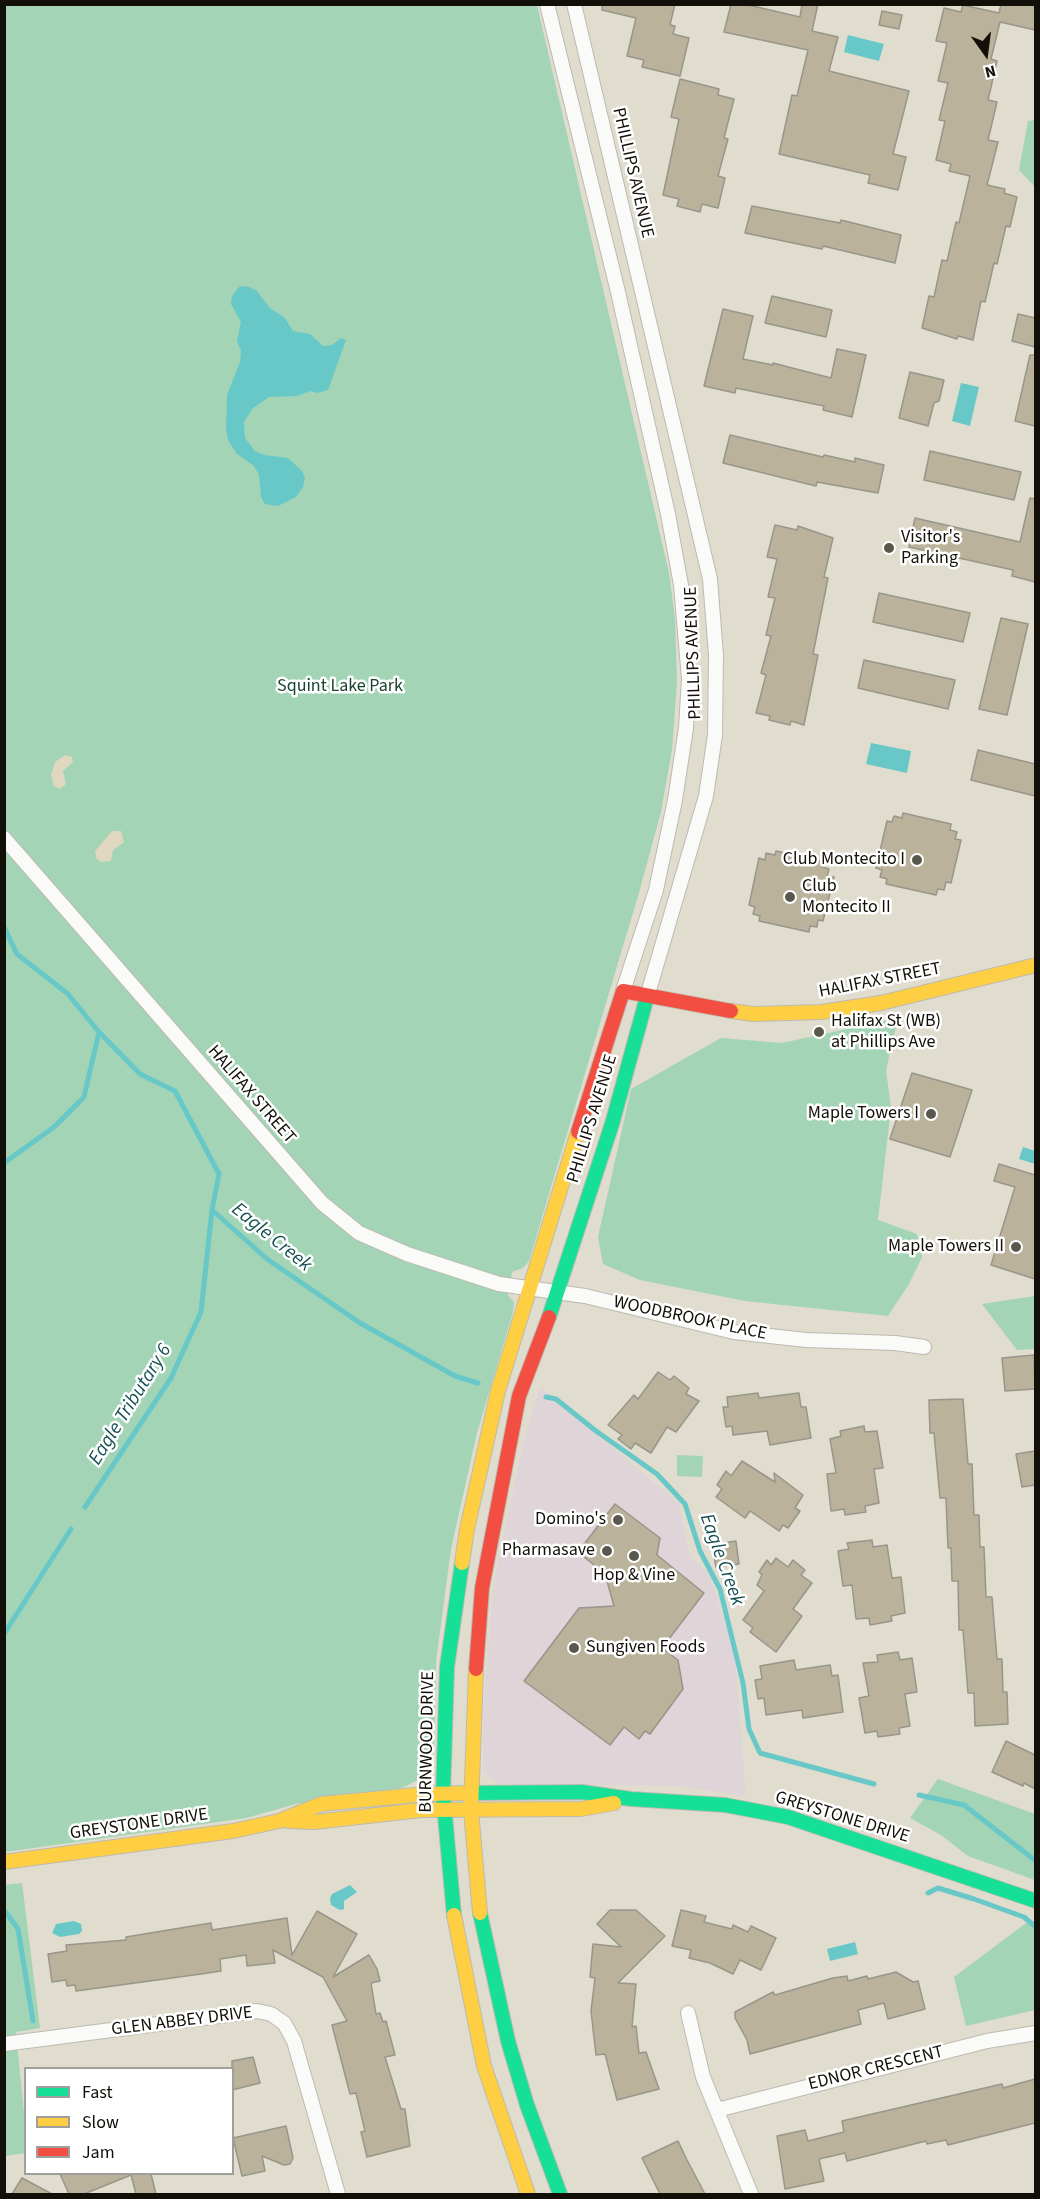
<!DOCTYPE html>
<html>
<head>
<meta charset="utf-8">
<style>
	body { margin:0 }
	#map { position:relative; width:1040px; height:2199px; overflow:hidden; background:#e0dcce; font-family:"Source Sans 3",sans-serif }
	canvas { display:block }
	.frame { position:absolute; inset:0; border:6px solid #120f08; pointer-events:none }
	.legend { position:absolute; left:24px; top:2067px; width:210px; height:108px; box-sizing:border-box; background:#fff; border:2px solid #a09f9c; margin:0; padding:8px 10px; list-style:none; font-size:18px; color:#120f08 }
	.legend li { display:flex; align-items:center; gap:12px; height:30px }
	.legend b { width:30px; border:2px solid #a09f9c }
	.north { position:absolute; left:956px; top:24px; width:60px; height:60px; -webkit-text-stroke:4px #fff; paint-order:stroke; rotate:166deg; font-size:16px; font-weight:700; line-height:24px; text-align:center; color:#120f08 }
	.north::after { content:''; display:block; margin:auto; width:21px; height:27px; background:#120f08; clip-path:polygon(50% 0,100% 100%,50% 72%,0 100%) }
</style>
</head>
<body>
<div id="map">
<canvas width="1040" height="2199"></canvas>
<div class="frame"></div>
<ul class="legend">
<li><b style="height:8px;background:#16e098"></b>Fast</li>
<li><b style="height:8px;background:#ffcf43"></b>Slow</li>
<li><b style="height:8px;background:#f24e42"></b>Jam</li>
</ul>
<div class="north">N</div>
</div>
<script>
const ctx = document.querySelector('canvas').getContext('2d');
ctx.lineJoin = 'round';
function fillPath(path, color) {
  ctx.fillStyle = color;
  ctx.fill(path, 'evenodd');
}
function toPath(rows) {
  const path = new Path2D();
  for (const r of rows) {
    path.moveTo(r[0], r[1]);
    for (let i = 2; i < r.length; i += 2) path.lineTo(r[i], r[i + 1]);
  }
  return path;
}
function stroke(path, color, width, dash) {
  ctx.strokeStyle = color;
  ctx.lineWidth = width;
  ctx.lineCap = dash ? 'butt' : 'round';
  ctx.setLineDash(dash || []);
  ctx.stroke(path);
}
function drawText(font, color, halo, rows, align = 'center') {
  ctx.font = font + ' "Source Sans 3",sans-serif';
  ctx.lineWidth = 5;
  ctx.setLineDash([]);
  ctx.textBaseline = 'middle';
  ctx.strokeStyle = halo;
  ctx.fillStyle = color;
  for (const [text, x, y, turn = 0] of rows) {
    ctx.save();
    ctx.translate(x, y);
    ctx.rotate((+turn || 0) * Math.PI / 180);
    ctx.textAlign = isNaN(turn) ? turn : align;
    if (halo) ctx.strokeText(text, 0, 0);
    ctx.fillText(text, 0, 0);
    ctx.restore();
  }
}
fillPath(toPath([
	[540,1387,679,1503,690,1557,711,1576,725,1624,733,1631,746,1796,676,1786,498,1784,483,1771,483,1710,494,1582,523,1444]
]), '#dfd5d8');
fillPath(toPath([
	[5,5,537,5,669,573,675,619,677,681,672,750,661,812,638,896,529,1261,523,1268,512,1272,508,1295,514,1302,513,1312,477,1433,451,1549,436,1661,434,1752,425,1772,418,1780,402,1788,296,1804,246,1818,5,1852],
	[1035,120,1036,120,1035,187,1019,170,1028,121],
	[898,1018,886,1070,891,1108,878,1220,917,1234,922,1257,909,1284,888,1316,745,1301,640,1280,603,1264,598,1237,631,1089,721,1038,782,1043],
	[1035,1296,1035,1349,1017,1350,982,1304],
	[677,1455,703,1456,702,1477,677,1476],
	[938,1779,1035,1814,1035,1880,968,1856,941,1835,910,1818],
	[22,1883,40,2028,16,2032,25,2123,25,2153,5,2156,4,1885],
	[1026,1923,1035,1926,1035,2010,966,2026,954,1977]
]), '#a2d4b5');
fillPath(toPath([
	[65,755,72,757,73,762,63,771,66,784,60,789,54,786,51,775,55,762],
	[112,831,121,831,124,842,113,850,111,861,101,862,96,858,95,851]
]), '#dfd8be');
fillPath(toPath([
	[848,35,884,44,879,61,844,52],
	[246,286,256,290,270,308,285,318,293,331,310,334,323,346,332,345,341,338,346,340,328,390,317,393,311,391,297,396,269,397,253,408,244,422,245,438,255,451,264,455,288,458,302,471,305,478,303,487,296,497,278,506,265,504,261,497,259,475,254,466,236,453,228,440,226,429,227,395,240,362,241,351,237,341,241,322,231,304,232,296,239,287],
	[961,383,979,387,970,426,952,421],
	[871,743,911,751,907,773,866,764],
	[1023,1147,1035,1151,1035,1164,1019,1159],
	[350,1885,357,1892,344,1901,344,1909,340,1910,331,1905,330,1898,332,1894],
	[74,1921,81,1924,82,1931,79,1934,60,1937,52,1933,56,1924],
	[855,1942,858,1954,830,1961,827,1949]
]), '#68c8c8');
stroke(toPath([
	[4,927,17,954,68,994,99,1032,140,1074,175,1091,219,1174,212,1210,201,1312,171,1378,85,1507],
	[4,1163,54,1127,84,1097,99,1032],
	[212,1210,267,1259,360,1323,455,1376,478,1383],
	[546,1397,556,1399,596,1431,657,1474,685,1504,700,1551,720,1589,743,1683,749,1729,760,1753,874,1784],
	[4,1634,71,1529],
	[919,1795,964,1805,1036,1861],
	[928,1893,938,1888,974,1899,1024,1917,1036,1927],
	[4,1910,18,1929,33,2021]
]), '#68c8c8', 5);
const building = toPath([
	[602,4,675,4,670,25,675,26,673,34,689,38,680,76,642,67,644,60,627,56,636,18,602,10,602,4],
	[731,4,744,4,800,17,802,4,818,4,812,31,838,37,829,71,909,91,893,154,906,157,898,190,868,183,870,175,779,154,792,95,797,96,808,50,724,32,731,4],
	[1001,4,1035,4,1035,30,1000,22,991,59,997,61,988,100,997,102,988,140,998,142,987,185,1005,189,1004,193,1017,197,1010,227,1006,226,997,264,994,263,985,302,981,301,973,340,958,336,957,339,922,328,929,296,934,297,942,260,947,261,956,222,959,223,970,176,949,171,951,164,936,160,945,121,939,120,948,83,938,81,947,43,936,41,944,8,961,12,963,5,999,13,1001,4],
	[882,11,902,15,899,29,879,25,882,11],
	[680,79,719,89,718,95,734,99,724,138,728,139,718,176,725,178,718,208,702,204,700,212,677,206,679,199,663,195,679,119,671,117,680,79],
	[752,206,840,223,841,220,901,235,895,263,823,246,822,249,745,233,752,206],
	[772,296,832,310,826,337,765,323,772,296],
	[723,309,753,316,743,359,773,365,773,363,831,378,837,349,866,355,852,417,823,410,824,406,736,388,735,393,704,386,723,309],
	[1018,314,1035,318,1035,347,1012,341,1018,314],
	[1030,355,1035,355,1035,426,1015,421,1030,355],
	[910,372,944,380,939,401,934,403,928,426,899,418,910,372],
	[730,435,823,457,824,455,855,462,855,458,884,465,878,493,817,482,816,486,723,463,730,435],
	[930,451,1021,472,1014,500,924,480,930,451],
	[1030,498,1035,499,1035,582,1012,576,1013,570,909,547,915,518,1020,542,1030,498],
	[775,525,797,530,798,526,833,538,824,577,828,578,813,654,818,655,804,725,791,721,790,725,769,720,770,716,756,713,766,675,761,673,771,636,766,635,775,598,768,597,777,559,767,557,775,525],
	[879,593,970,613,963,642,873,622,879,593],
	[1001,618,1028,624,1007,715,979,709,1001,618],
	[864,660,955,680,948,709,858,688,864,660],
	[978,750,1035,764,1035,796,971,780,978,750],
	[903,813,951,824,950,830,957,832,955,839,961,840,951,883,946,882,944,890,938,889,936,895,886,884,887,879,880,877,882,870,876,868,887,821,892,822,894,816,902,818,903,813],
	[776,851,823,862,822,867,829,869,827,876,834,877,823,921,818,920,817,927,810,926,809,932,759,921,760,916,753,914,755,907,749,905,759,858,765,860,766,853,775,855,776,851],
	[912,1073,972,1090,950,1157,890,1139,912,1073],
	[999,1164,1035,1175,1035,1279,991,1265,1015,1187,994,1181,999,1164],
	[1034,1355,1035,1389,1005,1391,1002,1358,1034,1355],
	[658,1372,670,1380,674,1376,689,1388,686,1394,699,1401,676,1432,667,1427,651,1453,635,1443,631,1449,618,1439,622,1435,608,1425,634,1395,638,1399,658,1372],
	[758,1393,759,1398,799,1393,801,1407,806,1407,811,1438,770,1445,767,1431,733,1435,732,1426,726,1427,723,1407,728,1407,727,1397,758,1393],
	[963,1399,968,1464,972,1464,974,1515,979,1515,980,1547,984,1547,986,1597,992,1597,997,1659,1002,1659,1003,1692,1007,1692,1008,1724,975,1726,974,1693,968,1693,963,1630,959,1630,958,1581,952,1581,951,1548,948,1548,946,1498,940,1498,934,1433,930,1433,929,1400,963,1399],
	[864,1426,865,1432,877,1431,883,1468,874,1469,879,1503,865,1506,866,1512,845,1515,844,1509,831,1511,827,1474,836,1473,830,1439,841,1436,840,1431,864,1426],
	[1035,1451,1035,1485,1022,1487,1016,1454,1035,1451],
	[742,1461,775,1482,774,1473,803,1495,795,1508,800,1511,788,1528,783,1525,779,1531,750,1511,745,1518,716,1497,722,1489,717,1485,726,1471,731,1476,742,1461],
	[615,1504,660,1538,657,1555,704,1593,662,1648,678,1660,683,1689,650,1734,645,1731,639,1739,624,1727,610,1745,524,1681,579,1608,614,1606,605,1574,578,1552,615,1504],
	[872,1540,873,1547,887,1545,892,1578,901,1577,905,1613,891,1616,892,1621,870,1625,869,1618,856,1619,852,1585,843,1586,838,1551,849,1549,847,1543,872,1540],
	[736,1541,739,1564,716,1567,712,1545,736,1541],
	[776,1558,788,1567,793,1560,805,1570,801,1575,812,1583,793,1609,802,1616,776,1652,750,1632,753,1628,743,1620,764,1591,757,1585,762,1575,759,1572,767,1560,771,1565,776,1558],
	[898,1652,900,1660,912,1658,917,1692,905,1694,910,1726,899,1728,900,1734,878,1737,877,1731,865,1733,859,1698,869,1696,863,1663,878,1662,877,1655,898,1652],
	[794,1660,796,1670,830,1665,832,1676,838,1675,843,1712,803,1718,802,1710,766,1715,764,1698,758,1699,755,1680,762,1679,760,1666,794,1660],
	[1006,1741,1035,1755,1035,1789,1024,1783,1023,1786,992,1772,1006,1741],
	[610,1910,636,1910,665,1936,618,1983,636,1984,632,2027,636,2026,639,2053,646,2052,659,2089,617,2100,605,2054,596,2055,591,2011,595,1978,590,1977,593,1944,621,1947,597,1924,610,1910],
	[681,1910,706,1916,704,1922,732,1929,733,1925,748,1932,751,1926,776,1938,761,1970,740,1960,733,1974,710,1963,689,1958,691,1950,672,1946,681,1910],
	[317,1911,357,1934,333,1977,369,1955,377,1969,380,1981,371,1983,376,2014,380,2013,383,2022,386,2021,395,2055,385,2057,401,2109,405,2109,410,2146,367,2157,361,2132,365,2131,356,2093,350,2094,332,2025,347,2021,323,1977,273,1950,275,1963,247,1966,246,1955,220,1959,221,1971,201,1974,76,1991,75,1985,67,1986,66,1980,52,1982,48,1954,67,1951,66,1945,126,1940,126,1937,211,1923,212,1930,287,1918,292,1955,317,1911],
	[896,1972,913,1982,918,1981,925,2009,888,2019,884,2003,858,2010,861,2024,750,2054,747,2040,735,2018,735,2012,773,1992,775,1995,833,1978,847,1976,848,1981,867,1976,868,1979,896,1972],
	[253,2057,260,2083,232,2090,232,2061,253,2057],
	[1035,2079,1035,2123,948,2145,946,2140,927,2144,926,2141,847,2161,845,2153,819,2159,824,2181,785,2189,777,2136,805,2130,808,2141,844,2132,842,2121,1002,2084,1003,2088,1035,2079],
	[286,2126,293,2158,290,2164,284,2165,262,2156,265,2171,242,2176,233,2138,286,2126],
	[678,2141,687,2160,705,2194,660,2194,642,2158,678,2141],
	[60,2174,151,2174,156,2194,136,2194,131,2175,84,2194,69,2194,60,2174],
	[22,2178,52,2194,12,2194,22,2178]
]);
fillPath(building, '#bab29a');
stroke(building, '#98958b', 1.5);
const street = toPath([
	[547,4,618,292,668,514,681,585,689,679,686,728,675,800,656,890,623,991],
	[574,4,710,579,716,655,715,735,706,796,647,997],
	[4,838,322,1203,359,1233,407,1254,499,1284,585,1296,734,1332,806,1340,895,1343,924,1347],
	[688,2013,703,2077,751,2194],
	[4,2044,257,2011,271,2014,284,2023,294,2041,338,2194],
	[717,2110,987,2041,1036,2033]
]);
const fast = toPath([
	[549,1317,612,1124,647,997],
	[469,1793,582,1792,631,1799,725,1805,788,1817,1036,1901],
	[480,1913,508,2041,527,2105,560,2194],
	[454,1915,443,1794,447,1667,462,1563]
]);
const slow = toPath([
	[731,1011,754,1014,821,1012,881,1003,1036,965],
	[462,1563,467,1529,498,1391,578,1132],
	[476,1669,471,1810,480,1913],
	[288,1821,314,1822,421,1810,581,1809,614,1803],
	[4,1862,233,1831,279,1821,321,1804,426,1794,469,1793],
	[454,1915,484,2066,528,2194]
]);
const jam = toPath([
	[578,1132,623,991,731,1011],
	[476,1669,482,1588,519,1396,549,1317]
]);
stroke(street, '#bdbab0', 16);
stroke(fast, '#bdbab0', 16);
stroke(slow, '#bdbab0', 16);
stroke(jam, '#bdbab0', 16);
stroke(street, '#fafaf8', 14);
stroke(fast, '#16e098', 14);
stroke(slow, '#ffcf43', 14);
stroke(jam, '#f24e42', 14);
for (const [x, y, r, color] of [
	[889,548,6,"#5a574d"],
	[917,860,6,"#5a574d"],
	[790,897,6,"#5a574d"],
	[819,1032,6,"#5a574d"],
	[931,1114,6,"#5a574d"],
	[1016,1247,6,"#5a574d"],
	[618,1520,6,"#5a574d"],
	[607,1551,6,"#5a574d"],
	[634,1556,6,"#5a574d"],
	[574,1648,6,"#5a574d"]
]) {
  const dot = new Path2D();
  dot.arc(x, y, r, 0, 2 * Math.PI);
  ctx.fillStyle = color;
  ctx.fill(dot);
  stroke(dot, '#fff', 2);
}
drawText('18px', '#120f08', '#fff', [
	["PHILLIPS AVENUE",632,173,77],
	["PHILLIPS AVENUE",694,653,-92],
	["HALIFAX STREET",880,981,-11],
	["HALIFAX STREET",251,1095,49],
	["PHILLIPS AVENUE",593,1119,-73],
	["WOODBROOK PLACE",690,1319,12],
	["BURNWOOD DRIVE",428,1742,-89],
	["GREYSTONE DRIVE",842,1818,17],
	["GREYSTONE DRIVE",139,1825,-8],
	["GLEN ABBEY DRIVE",182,2022,-7],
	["EDNOR CRESCENT",876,2069,-14]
]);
drawText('18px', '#120f08', '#fff', [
	["Visitor's",901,538,"left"],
	["Parking",901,559,"left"],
	["Club Montecito I",905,860],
	["Club",802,887,"left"],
	["Montecito II",802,908,"left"],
	["Halifax St (WB)",831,1022,"left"],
	["at Phillips Ave",831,1043,"left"],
	["Maple Towers I",919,1114],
	["Maple Towers II",1004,1247],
	["Domino's",606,1520],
	["Pharmasave",595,1551],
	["Hop & Vine",634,1576,"center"],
	["Sungiven Foods",586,1648,"left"]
], 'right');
drawText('18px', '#1a4330', '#fff', [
	["Squint Lake Park",340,687]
]);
drawText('italic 20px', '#175052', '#fff', [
	["Eagle Creek",271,1238,39],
	["Eagle Tributary 6",131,1405,-58],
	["Eagle Creek",721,1560,70]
]);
</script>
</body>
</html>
